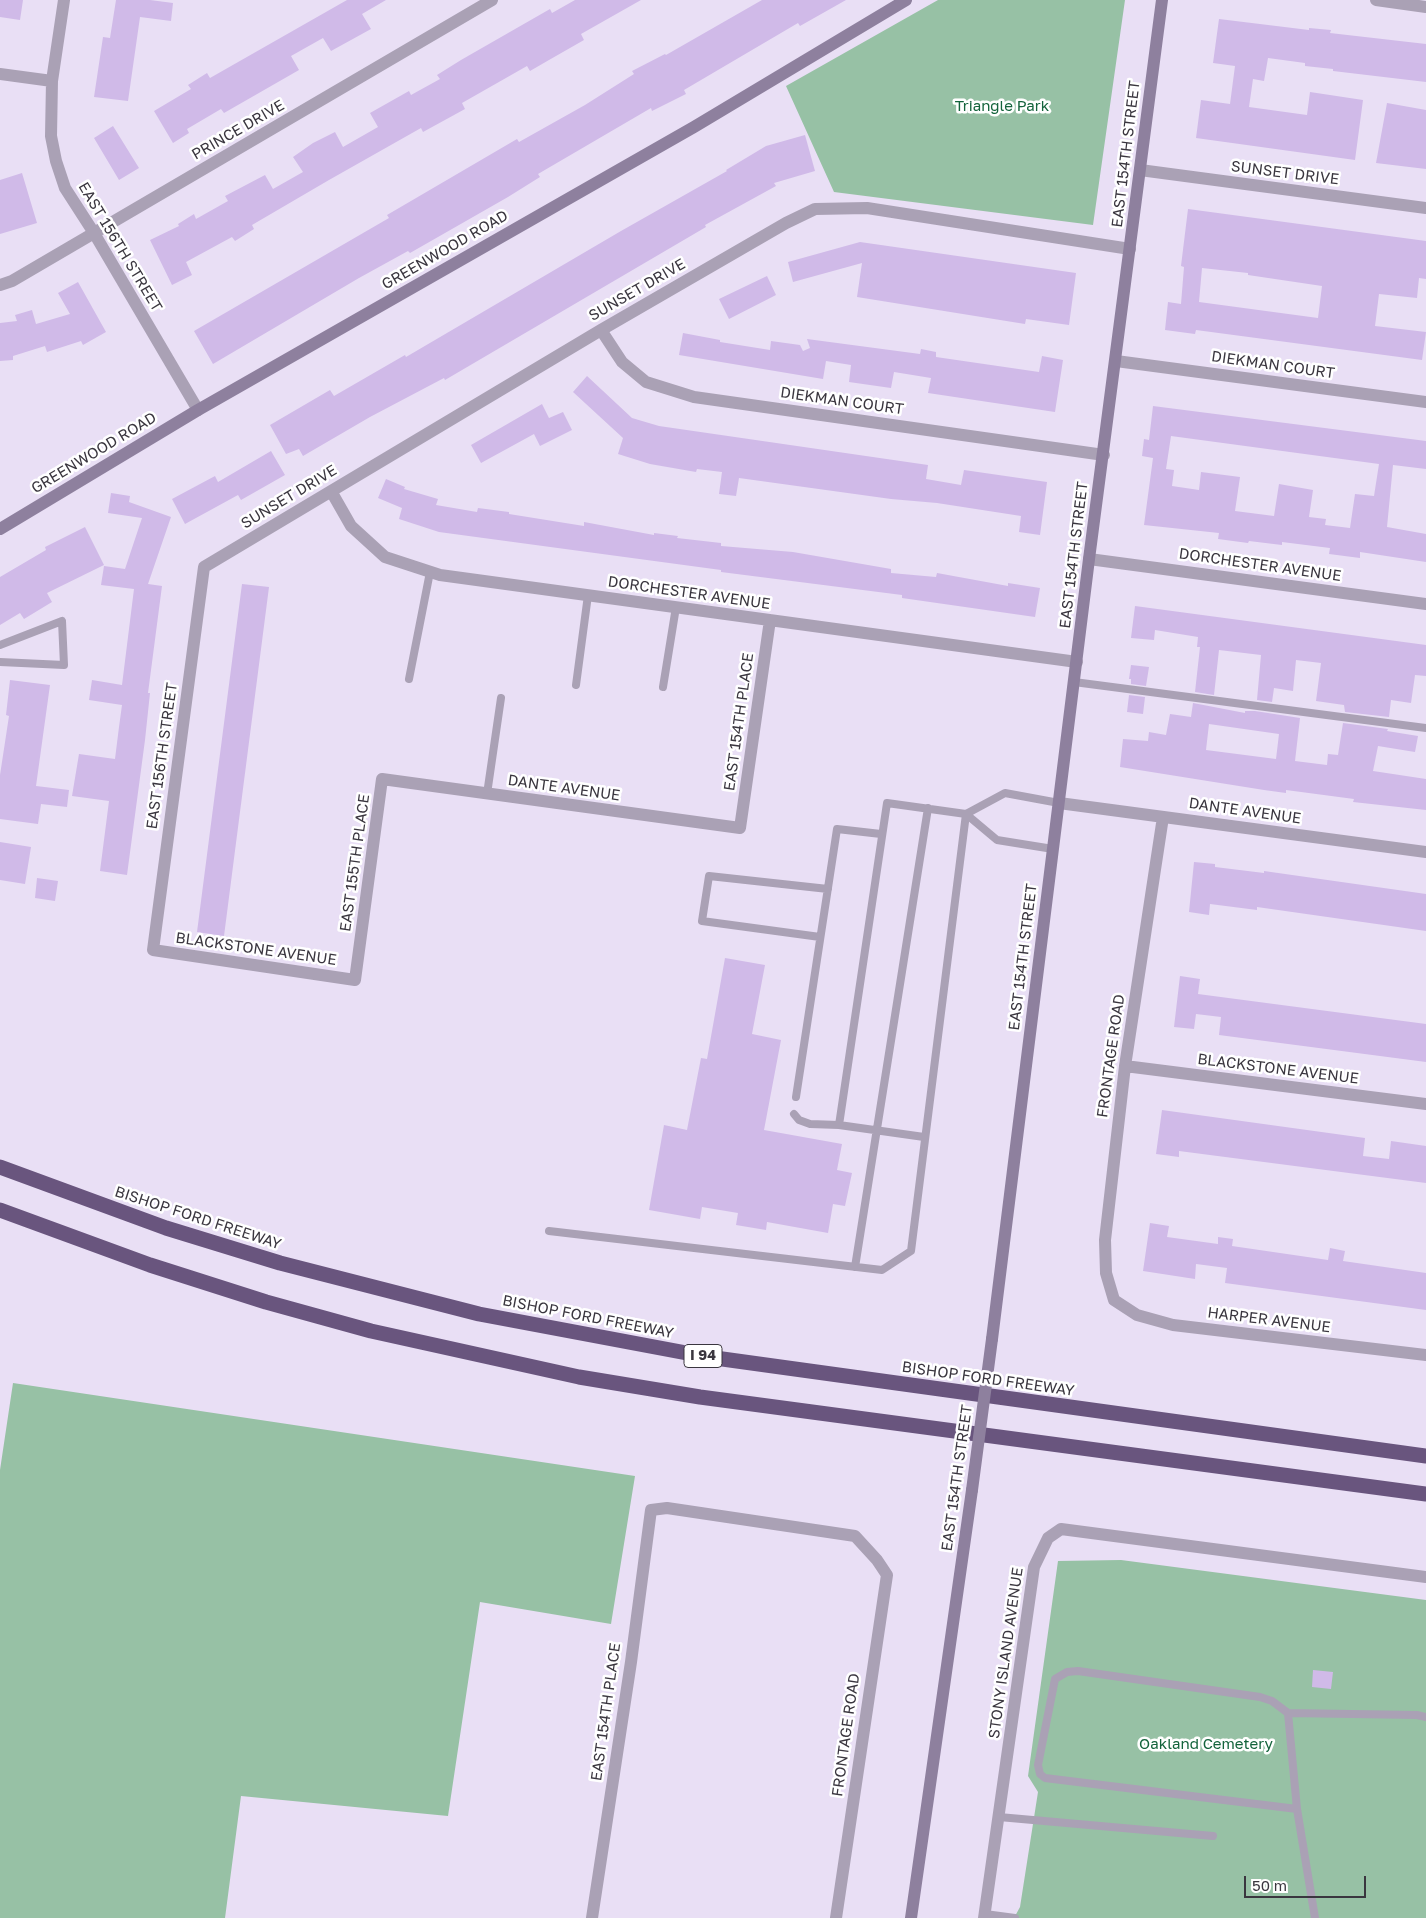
<!DOCTYPE html>
<html>
<head>
<meta charset="utf-8">
<style>
	body { margin:0 }
	#map { position:relative; width:1426px; height:1918px; overflow:hidden; background:#e9dff5; font-family:"Golos Text",sans-serif }
	canvas { display:block }
	.scale { position:absolute; left:1244px; top:1876px; width:122px; height:22px; box-sizing:border-box; border:2px solid #3a363f; border-top:0; padding-left:6px; font-size:15px; line-height:18px; white-space:nowrap; color:#3a363f; -webkit-text-stroke:4px #fff; paint-order:stroke }
</style>
</head>
<body>
<div id="map">
<canvas width="1426" height="1918"></canvas>
<div class="scale">50 m</div>
</div>
<script>
const ctx = document.querySelector('canvas').getContext('2d');
ctx.lineJoin = 'round';
function fillPath(path, color) {
  ctx.fillStyle = color;
  ctx.fill(path, 'evenodd');
}
function toPath(rows) {
  const path = new Path2D();
  for (const r of rows) {
    path.moveTo(r[0], r[1]);
    for (let i = 2; i < r.length; i += 2) path.lineTo(r[i], r[i + 1]);
  }
  return path;
}
function stroke(path, color, width, dash) {
  ctx.strokeStyle = color;
  ctx.lineWidth = width;
  ctx.lineCap = dash ? 'butt' : 'round';
  ctx.setLineDash(dash || []);
  ctx.stroke(path);
}
function drawText(font, color, halo, rows, align = 'center') {
  ctx.font = font + ' "Golos Text",sans-serif';
  ctx.lineWidth = 5;
  ctx.setLineDash([]);
  ctx.textBaseline = 'middle';
  ctx.strokeStyle = halo;
  ctx.fillStyle = color;
  for (const [text, x, y, turn = 0] of rows) {
    ctx.save();
    ctx.translate(x, y);
    ctx.rotate((+turn || 0) * Math.PI / 180);
    ctx.textAlign = isNaN(turn) ? turn : align;
    if (halo) ctx.strokeText(text, 0, 0);
    ctx.fillText(text, 0, 0);
    ctx.restore();
  }
}
fillPath(toPath([
	[938,0,1125,0,1093,225,834,192,786,86],
	[13,1383,635,1476,611,1624,480,1602,448,1816,241,1796,225,1918,0,1918,0,1470],
	[1121,1560,1426,1600,1426,1918,1014,1918,1020,1907,1038,1792,1028,1776,1058,1561]
]), '#97c1a5');
fillPath(toPath([
	[0,0,23,0,20,20,0,17],
	[116,0,150,0,173,3,171,21,140,17,128,101,94,97,103,37,110,38],
	[347,0,386,0,362,14,371,29,331,51,323,38,291,56,299,70,224,113,221,109,187,129,189,133,173,143,154,111,191,89,188,85,207,73,210,78],
	[575,0,641,0,581,34,584,40,549,60,530,71,527,66,462,103,465,109,423,132,421,128,329,180,252,225,254,229,235,241,232,237,186,262,192,275,172,285,150,240,179,226,178,224,194,214,196,219,228,201,225,196,265,175,273,189,303,172,293,157,313,143,335,132,343,147,378,127,370,113,409,91,411,95,440,79,437,75,461,60,550,9,552,13],
	[762,0,846,0,800,26,798,23,684,90,686,94,652,111,651,108,538,174,540,177,508,197,410,253,408,251,359,278,213,364,194,331,389,218,387,215,517,139,519,142,585,105,634,74,632,71,665,54,666,55],
	[1219,19,1309,30,1309,28,1331,30,1330,33,1426,44,1426,82,1333,71,1333,69,1305,66,1305,63,1268,58,1264,81,1253,79,1249,107,1307,115,1310,92,1363,100,1355,160,1196,138,1201,100,1230,104,1235,66,1213,63],
	[1387,103,1426,110,1426,169,1376,163],
	[113,126,139,168,119,180,94,138],
	[805,135,815,171,774,183,776,186,705,225,706,227,445,380,444,378,370,417,303,456,299,449,286,454,270,425,330,390,334,396,405,355,406,357,621,231,727,171,726,170,766,146],
	[22,173,37,223,0,234,0,180],
	[1188,209,1426,241,1426,279,1419,278,1417,298,1379,294,1375,326,1426,332,1422,360,1196,330,1195,334,1165,330,1168,302,1181,304,1184,267,1181,266],
	[1202,268,1248,273,1248,275,1322,286,1318,318,1199,302],
	[860,242,1076,273,1069,325,1026,319,1025,324,857,297,862,263,793,282,788,262],
	[767,276,776,295,729,319,719,299],
	[78,282,106,332,83,345,81,341,47,352,45,346,13,356,13,360,0,361,0,323,17,321,15,315,32,310,36,324,70,314,58,293],
	[683,333,720,340,720,342,770,350,771,341,800,345,803,351,810,348,807,339,920,354,921,349,936,352,936,357,1039,372,1042,356,1063,360,1055,412,928,393,931,378,894,372,891,388,849,382,851,365,826,361,823,379,679,355],
	[587,376,632,418,659,426,928,465,926,479,961,485,964,470,1047,482,1040,535,1019,532,1021,516,937,503,891,499,739,478,736,496,719,494,722,472,697,469,696,472,650,464,618,454,623,438,573,392],
	[542,404,549,418,563,412,572,430,540,446,534,434,481,463,471,445],
	[1153,406,1426,441,1426,469,1393,465,1387,527,1426,534,1426,562,1360,552,1360,558,1329,554,1330,548,1282,542,1282,545,1249,541,1248,543,1218,539,1219,533,1144,525,1153,458,1142,456,1144,439,1149,440],
	[1171,436,1379,464,1374,496,1355,494,1350,528,1325,525,1326,519,1309,517,1313,490,1279,484,1274,516,1235,511,1240,477,1201,472,1199,490,1172,486,1174,470,1166,469],
	[271,451,285,475,241,500,238,495,185,524,172,499,215,476,218,482],
	[386,479,405,487,404,489,438,499,436,505,477,512,478,508,509,512,509,514,584,526,584,522,654,535,654,533,678,536,677,538,721,543,721,546,793,552,891,569,891,573,936,577,937,573,1008,586,1008,583,1040,588,1035,617,902,598,902,595,721,572,721,570,439,532,399,519,402,508,378,498],
	[111,493,130,496,129,502,171,517,148,584,162,586,148,693,150,693,145,740,127,875,100,871,109,801,72,796,79,754,115,759,119,727,122,705,89,700,92,680,122,685,134,589,101,585,104,566,125,569,142,518,108,513],
	[85,527,104,565,47,593,52,602,24,619,20,613,0,625,0,577,46,550,45,547],
	[242,584,269,587,224,936,197,932],
	[1135,606,1426,645,1426,676,1415,675,1411,703,1391,700,1389,717,1345,712,1344,705,1316,701,1321,663,1296,660,1293,691,1274,688,1272,702,1257,700,1261,655,1219,650,1214,695,1195,692,1200,647,1197,647,1198,637,1155,630,1154,640,1131,638],
	[1131,665,1149,667,1146,686,1131,684,1131,679,1129,679],
	[10,680,50,685,36,786,69,790,67,807,41,804,38,824,0,819,0,775,9,716,6,715],
	[1129,695,1145,697,1143,714,1127,712],
	[1193,703,1245,713,1245,711,1255,711,1300,718,1295,761,1327,765,1328,754,1338,755,1343,723,1388,729,1387,731,1418,736,1415,752,1378,746,1373,771,1426,779,1426,810,1353,802,1354,799,1286,790,1286,793,1264,790,1120,767,1123,739,1148,741,1149,732,1166,735,1170,714,1191,717],
	[1209,724,1279,734,1276,759,1206,750],
	[0,842,31,847,25,884,0,880],
	[1194,862,1215,864,1215,867,1264,873,1264,871,1426,894,1426,931,1257,907,1257,910,1210,904,1209,915,1189,912],
	[37,878,58,881,55,901,35,898],
	[725,958,765,965,752,1034,781,1040,764,1130,842,1144,837,1170,852,1173,845,1206,833,1204,828,1233,767,1222,766,1230,736,1225,738,1213,702,1207,700,1219,649,1210,664,1125,687,1130,701,1058,707,1059],
	[1180,976,1200,979,1198,994,1426,1024,1426,1062,1219,1035,1221,1017,1196,1014,1194,1029,1174,1027],
	[1162,1110,1365,1138,1363,1156,1389,1159,1391,1141,1426,1146,1426,1183,1179,1151,1179,1157,1156,1154],
	[1150,1223,1169,1226,1167,1237,1218,1244,1218,1237,1233,1239,1232,1246,1328,1260,1330,1248,1345,1251,1343,1261,1426,1273,1426,1310,1225,1283,1227,1268,1196,1264,1195,1279,1143,1271],
	[1313,1670,1333,1672,1331,1689,1312,1687]
]), '#d0bae8');
stroke(toPath([
	[0,645,62,621,64,665,0,662],
	[409,679,430,572],
	[1074,682,1426,728],
	[576,685,588,595],
	[663,687,676,607],
	[487,794,501,698],
	[966,814,1005,793,1059,803],
	[820,937,702,921,709,876,828,889],
	[796,1097,837,829,881,834],
	[794,1114,799,1120,810,1124,839,1125,924,1137],
	[839,1125,887,803,966,814,997,840,1053,849],
	[549,1231,882,1270,911,1251,966,814],
	[855,1267,928,808],
	[1288,1713,1297,1809,1315,1918],
	[1297,1809,1045,1778,1040,1774,1038,1765,1055,1679,1067,1672,1078,1671,1260,1697,1272,1701,1288,1713,1417,1715,1426,1717],
	[999,1817,1213,1836],
	[985,1914,1015,1918]
]), '#aaa1b5', 8);
stroke(toPath([
	[64,0,52,81,51,136,56,161,65,188,94,233,198,410],
	[1376,0,1426,7],
	[0,74,52,81],
	[1140,170,1426,208],
	[0,285,12,281,492,0],
	[601,330,622,362,646,382,694,397,1104,455],
	[1116,361,1426,402],
	[331,491,351,526,385,557,440,575,1077,662],
	[1089,559,1426,604],
	[770,620,740,828,382,779,355,980,153,950,204,567,601,330,786,223,815,209,867,208,1130,249],
	[1059,803,1426,852],
	[1163,817,1125,1066,1105,1240,1106,1273,1114,1300,1137,1315,1173,1325,1426,1355],
	[1125,1066,1426,1104],
	[592,1918,631,1662,651,1510,667,1508,855,1536,877,1560,887,1575,836,1918],
	[984,1918,1034,1567,1048,1538,1061,1529,1426,1577]
]), '#aaa1b5', 12);
stroke(toPath([
	[0,529,198,410,694,127,906,0],
	[992,1339,1089,559,1162,0],
	[911,1918,972,1490]
]), '#8e809e', 12);
stroke(toPath([
	[0,1167,166,1228,280,1263,479,1314,708,1357,1426,1456],
	[0,1210,150,1265,266,1302,371,1331,579,1377,700,1397,1426,1494]
]), '#69557e', 15);
stroke(toPath([
	[972,1490,992,1339]
]), '#8e809e', 12);
for (const [x, y, w] of [
	[703,1356,38]
]) {
  const box = new Path2D();
  box.roundRect(x - w / 2, y - 11.5, w, 23, 4);
  ctx.fillStyle = '#fff';
  ctx.fill(box);
  stroke(box, '#3a363f', 1);
}
drawText('bold 14px', '#3a363f', null, [
	["I 94",703,1356]
]);
drawText('15px', '#13633b', '#fff', [
	["Triangle Park",1002,106],
	["Oakland Cemetery",1206,1744]
]);
drawText('15px', '#3a363f', '#fff', [
	["PRINCE DRIVE",238,130,-30],
	["EAST 154TH STREET",1126,154,-83],
	["SUNSET DRIVE",1285,173,7],
	["EAST 156TH STREET",120,247,59],
	["GREENWOOD ROAD",445,250,-30],
	["SUNSET DRIVE",637,290,-30],
	["DIEKMAN COURT",1273,365,8],
	["DIEKMAN COURT",842,401,8],
	["GREENWOOD ROAD",94,453,-31],
	["SUNSET DRIVE",289,497,-31],
	["EAST 154TH STREET",1074,555,-83],
	["DORCHESTER AVENUE",1260,565,8],
	["DORCHESTER AVENUE",689,593,8],
	["EAST 154TH PLACE",739,722,-82],
	["EAST 156TH STREET",162,756,-82],
	["DANTE AVENUE",564,788,8],
	["DANTE AVENUE",1245,811,8],
	["EAST 155TH PLACE",355,863,-82],
	["BLACKSTONE AVENUE",256,949,8],
	["EAST 154TH STREET",1023,957,-83],
	["FRONTAGE ROAD",1111,1056,-82],
	["BLACKSTONE AVENUE",1278,1069,7],
	["BISHOP FORD FREEWAY",198,1218,18],
	["BISHOP FORD FREEWAY",588,1317,11],
	["HARPER AVENUE",1269,1320,7],
	["BISHOP FORD FREEWAY",988,1379,8],
	["EAST 154TH STREET",957,1478,-82],
	["STONY ISLAND AVENUE",1006,1653,-82],
	["EAST 154TH PLACE",606,1712,-82],
	["FRONTAGE ROAD",846,1735,-82]
]);
</script>
</body>
</html>
